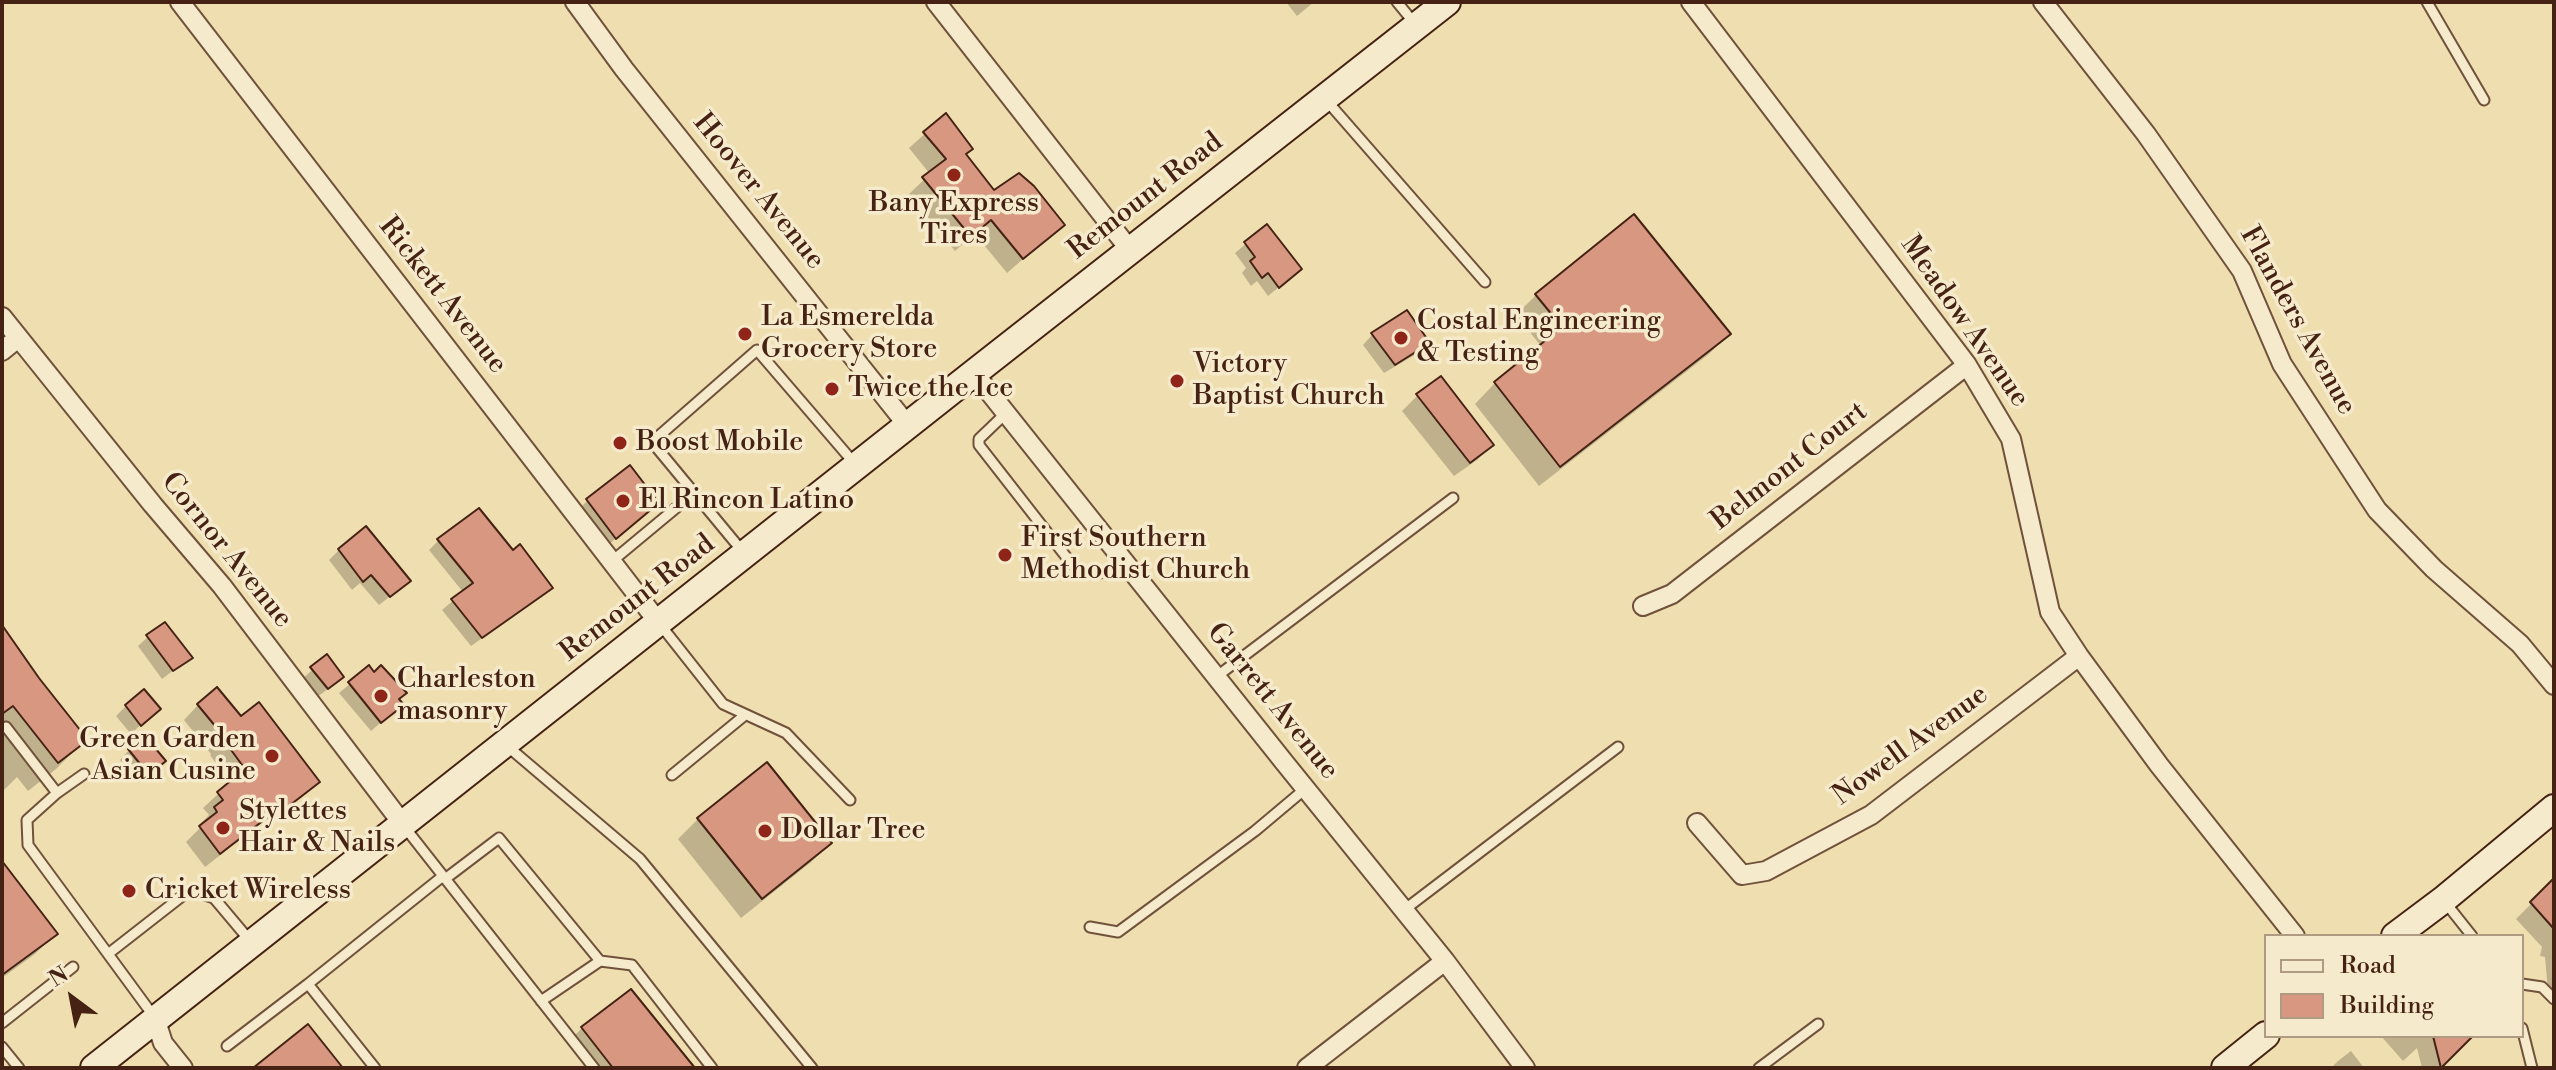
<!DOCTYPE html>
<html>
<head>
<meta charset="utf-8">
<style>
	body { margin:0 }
	#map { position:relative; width:2556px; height:1070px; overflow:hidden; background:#efdeaf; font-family:"Libre Bodoni",serif }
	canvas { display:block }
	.frame { position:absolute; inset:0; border:4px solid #452214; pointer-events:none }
	.legend { position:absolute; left:2264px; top:934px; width:260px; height:104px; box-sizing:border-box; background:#f5eacb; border:2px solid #af9a82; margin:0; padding:10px 14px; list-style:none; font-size:24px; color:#452214 }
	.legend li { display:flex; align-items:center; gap:16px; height:40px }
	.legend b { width:40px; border:2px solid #af9a82 }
	.north { position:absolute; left:32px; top:958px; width:80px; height:80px; -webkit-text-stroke:6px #f5eacb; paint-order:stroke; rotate:328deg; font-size:22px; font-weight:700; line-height:32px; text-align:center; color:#452214 }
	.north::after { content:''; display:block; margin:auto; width:28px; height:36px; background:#452214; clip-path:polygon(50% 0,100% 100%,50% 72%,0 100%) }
</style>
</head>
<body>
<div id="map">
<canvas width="2556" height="1070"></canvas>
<div class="frame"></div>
<ul class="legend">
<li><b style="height:10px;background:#f5eacb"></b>Road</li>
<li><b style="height:22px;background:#d79780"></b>Building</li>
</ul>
<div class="north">N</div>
</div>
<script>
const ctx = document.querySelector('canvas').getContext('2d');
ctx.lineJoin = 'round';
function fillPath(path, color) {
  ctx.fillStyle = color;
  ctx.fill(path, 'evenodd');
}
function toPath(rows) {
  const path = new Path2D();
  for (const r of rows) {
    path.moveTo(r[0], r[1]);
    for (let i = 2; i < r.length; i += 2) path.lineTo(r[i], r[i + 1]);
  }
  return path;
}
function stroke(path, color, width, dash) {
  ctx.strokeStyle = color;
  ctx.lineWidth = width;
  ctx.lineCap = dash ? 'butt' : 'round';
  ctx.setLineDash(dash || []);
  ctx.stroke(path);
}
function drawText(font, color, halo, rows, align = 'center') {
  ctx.font = font + ' "Libre Bodoni",serif';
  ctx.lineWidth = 7;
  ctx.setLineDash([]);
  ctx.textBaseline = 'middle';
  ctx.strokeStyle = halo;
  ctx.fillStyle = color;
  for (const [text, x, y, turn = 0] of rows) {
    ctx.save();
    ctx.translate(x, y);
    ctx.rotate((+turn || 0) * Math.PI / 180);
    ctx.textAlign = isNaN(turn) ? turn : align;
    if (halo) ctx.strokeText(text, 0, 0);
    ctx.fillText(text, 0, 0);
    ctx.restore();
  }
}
fillPath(toPath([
	[1286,2,1314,2,1297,16],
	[945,116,964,155,993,193,1062,225,1007,273,975,234,955,251,909,194,930,174,909,148],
	[1266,227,1290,278,1268,296,1257,281,1251,286,1242,273,1246,268,1235,253],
	[1536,295,1729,334,1709,354,1539,486,1475,404,1495,383,1541,346,1516,315],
	[1406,313,1428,343,1418,353,1384,373,1363,345,1372,335],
	[1441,379,1492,445,1477,460,1454,476,1402,411,1417,396],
	[587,501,657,503,600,552,572,516],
	[438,541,512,553,550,588,541,597,471,646,442,610,463,592,429,550],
	[339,550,398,590,379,605,360,583,352,590,329,560],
	[2,628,85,740,56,769,28,791,17,777,2,792],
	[148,637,191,657,162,679,138,646],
	[327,657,332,686,317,697,302,679],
	[369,668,401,705,371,731,339,693],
	[198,705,241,719,318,782,303,796,270,822,267,819,205,867,186,842,202,826,201,823,209,815,203,808,230,783,210,755,211,754,184,720],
	[126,706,148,718,131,734,116,716],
	[129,750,154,771,138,783,120,760],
	[698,819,830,843,810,863,741,918,678,839],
	[2,869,55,934,35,954,2,978],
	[2554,881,2554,992,2548,992,2545,957,2540,956,2542,947,2516,919],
	[582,1028,693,1068,587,1068,567,1043],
	[2381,1036,2470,1036,2438,1068,2422,1068,2417,1048,2403,1061],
	[2351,1051,2364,1068,2331,1068,2338,1061]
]), '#0003');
const building = toPath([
	[946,113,973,149,966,154,994,190,1019,173,1034,186,1065,225,1023,259,991,220,971,237,922,177,946,159,923,132,946,113],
	[1634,214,1731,334,1560,467,1494,382,1562,327,1535,294,1634,214],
	[1267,224,1302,269,1279,288,1268,273,1262,278,1250,261,1255,257,1244,242,1267,224],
	[1407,310,1430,343,1395,365,1371,333,1407,310],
	[1441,376,1494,445,1470,463,1416,394,1441,376],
	[630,465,659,503,616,539,586,499,630,465],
	[479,508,513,550,520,544,553,588,482,638,451,599,473,583,437,539,479,508],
	[366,526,411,581,390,597,371,575,363,582,338,549,366,526],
	[165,622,193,658,173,671,146,635,165,622],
	[2,625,39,678,88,740,58,763,13,706,2,714,2,625],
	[327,654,344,677,328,689,310,667,327,654],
	[369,665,374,672,381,665,407,693,399,699,404,705,381,723,348,682,369,665],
	[217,687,241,716,259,702,320,782,285,809,282,806,220,854,199,826,217,812,214,807,223,800,217,792,245,769,223,739,225,738,197,704,217,687],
	[144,689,161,709,141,726,125,705,144,689],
	[145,736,166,761,149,775,128,749,145,736],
	[767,762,832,843,762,899,697,818,767,762],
	[2,861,58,934,2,975,2,861],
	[2554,878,2554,929,2530,902,2554,878],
	[631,989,695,1068,613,1068,581,1027,631,989],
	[308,1024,343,1068,253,1068,308,1024],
	[2433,1036,2473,1036,2441,1068,2433,1036]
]);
fillPath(building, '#d79780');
stroke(building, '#452214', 2);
const lane = toPath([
	[1397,2,1415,24],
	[2427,2,2484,100],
	[1327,101,1485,282],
	[1006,413,979,439,979,445,1071,563,1082,571,1092,574,1105,572,1125,563],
	[743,552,652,442,757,350,855,464],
	[611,562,694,493],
	[659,623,723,704,786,733,850,800],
	[1216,677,1453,498],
	[6,727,57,793],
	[506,745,640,859,812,1068],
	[84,774,57,793,27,820,28,845,155,1018],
	[672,775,745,715],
	[403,825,594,1068],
	[445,879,499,838,600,961],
	[2445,902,2472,936],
	[1404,910,1618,747],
	[1090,927,1118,932,1255,831,1305,789],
	[108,954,190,890,214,898,251,942],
	[2522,984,2542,987,2554,999],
	[541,1001,600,961,632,965,712,1068],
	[2,1023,73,967],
	[2522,1028,2532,1068],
	[227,1046,308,984],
	[2,1047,19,1068],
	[375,1068,308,984,443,876],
	[1759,1068,1818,1024]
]);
const street = toPath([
	[180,2,659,623],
	[575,2,624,69,908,426],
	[936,2,1130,250],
	[1691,2,1967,365,2011,439,2050,612,2079,656,2159,765,2295,936],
	[2043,2,2146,134,2242,271,2282,364,2377,510,2434,569,2520,644,2554,685],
	[2,317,153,505,222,586,402,823],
	[2,351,18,338],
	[974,373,1284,762,1445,961,1525,1068],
	[1643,606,1672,594,1967,365],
	[1697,823,1742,875,1766,871,1871,815,2079,656],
	[155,1018,163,1043,183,1068],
	[1307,1068,1445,961]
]);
const secondary = toPath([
	[2395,936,2443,900,2554,808],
	[94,1068,974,373,1447,2],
	[2225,1068,2266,1035]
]);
stroke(lane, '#70513b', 13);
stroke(street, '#70513b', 22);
stroke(secondary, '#452214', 30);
stroke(lane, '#f5eacb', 9);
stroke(street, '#f5eacb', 18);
stroke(secondary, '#f5eacb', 26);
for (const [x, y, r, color] of [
	[954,175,8,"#8f2418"],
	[745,334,8,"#8f2418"],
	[1401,338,8,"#8f2418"],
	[1177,381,8,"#8f2418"],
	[832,389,8,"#8f2418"],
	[620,443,8,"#8f2418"],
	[623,501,8,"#8f2418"],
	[1005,555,8,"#8f2418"],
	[381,696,8,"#8f2418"],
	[272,756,8,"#8f2418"],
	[223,828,8,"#8f2418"],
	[765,831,8,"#8f2418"],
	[129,891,8,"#8f2418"]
]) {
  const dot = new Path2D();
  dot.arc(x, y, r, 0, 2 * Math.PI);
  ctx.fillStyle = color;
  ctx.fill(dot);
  stroke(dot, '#f5eacb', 3);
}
drawText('28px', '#452214', '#f5eacb', [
	["Hoover Avenue",758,192,51],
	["Remount Road",1146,197,-38],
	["Rickett Avenue",442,296,52],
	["Flanders Avenue",2297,321,61],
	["Meadow Avenue",1964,322,55],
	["Belmont Court",1790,467,-38],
	["Cornor Avenue",226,551,51],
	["Remount Road",638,599,-38],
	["Garrett Avenue",1272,702,51],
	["Nowell Avenue",1911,746,-36]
]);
drawText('28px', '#452214', '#f5eacb', [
	["Bany Express",954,204,"center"],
	["Tires",954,236,"center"],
	["La Esmerelda",761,318],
	["Grocery Store",761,350],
	["Costal Engineering",1417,322],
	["& Testing",1417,354],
	["Victory",1193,365],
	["Baptist Church",1193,397],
	["Twice the Ice",848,389],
	["Boost Mobile",636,443],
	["El Rincon Latino",639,501],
	["First Southern",1021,539],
	["Methodist Church",1021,571],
	["Charleston",397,680],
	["masonry",397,712],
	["Green Garden",256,740,"right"],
	["Asian Cusine",256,772,"right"],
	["Stylettes",239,812],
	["Hair & Nails",239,844],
	["Dollar Tree",781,831],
	["Cricket Wireless",145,891]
], 'left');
</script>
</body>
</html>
